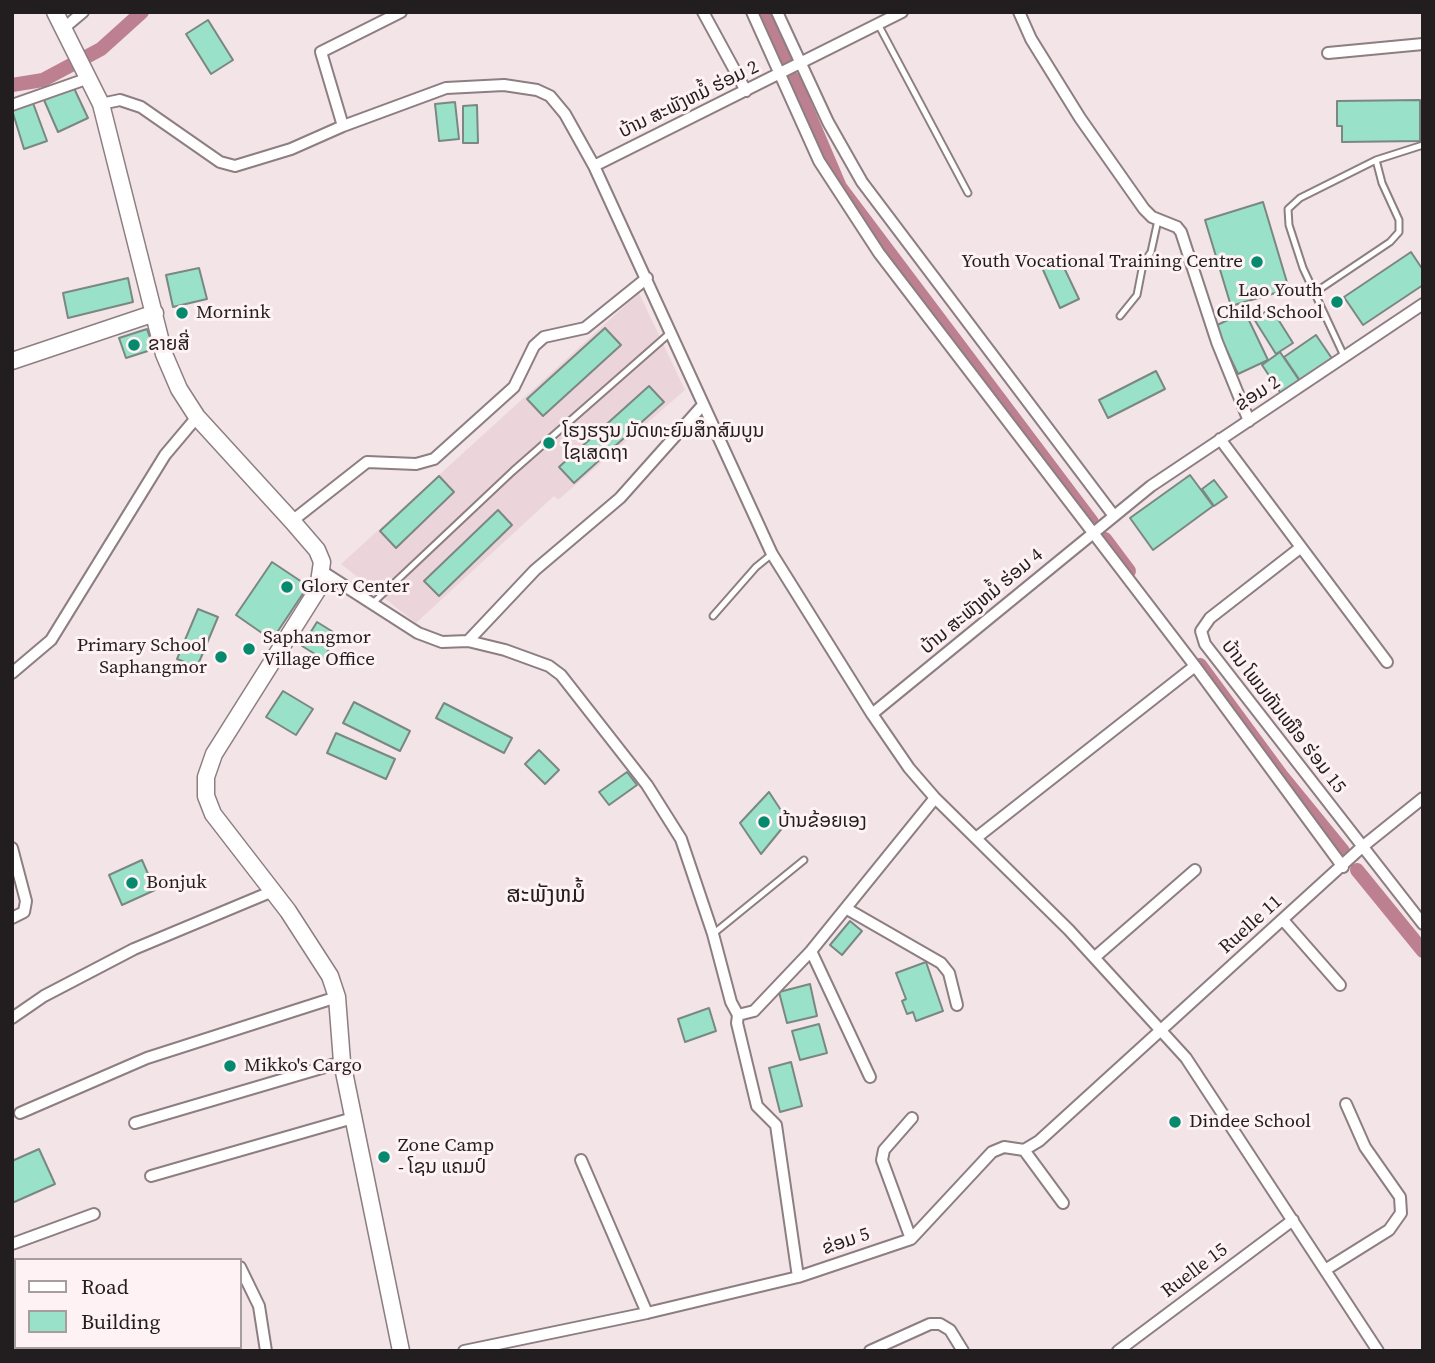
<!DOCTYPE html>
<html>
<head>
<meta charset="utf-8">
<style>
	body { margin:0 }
	#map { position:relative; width:1435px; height:1363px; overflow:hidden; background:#f3e4e7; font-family:"Source Serif 4",serif }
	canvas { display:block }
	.frame { position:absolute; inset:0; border:14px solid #221d1e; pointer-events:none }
	.legend { position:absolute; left:14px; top:1258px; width:228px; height:91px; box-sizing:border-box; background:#fef2f5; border:2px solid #a69d9f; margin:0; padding:9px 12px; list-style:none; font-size:21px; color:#221d1e }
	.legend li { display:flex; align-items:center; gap:14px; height:35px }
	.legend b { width:35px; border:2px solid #a69d9f }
</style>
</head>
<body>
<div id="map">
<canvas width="1435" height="1363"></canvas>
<div class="frame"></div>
<ul class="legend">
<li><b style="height:9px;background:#fff"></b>Road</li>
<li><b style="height:19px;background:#9ae1ca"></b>Building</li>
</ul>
</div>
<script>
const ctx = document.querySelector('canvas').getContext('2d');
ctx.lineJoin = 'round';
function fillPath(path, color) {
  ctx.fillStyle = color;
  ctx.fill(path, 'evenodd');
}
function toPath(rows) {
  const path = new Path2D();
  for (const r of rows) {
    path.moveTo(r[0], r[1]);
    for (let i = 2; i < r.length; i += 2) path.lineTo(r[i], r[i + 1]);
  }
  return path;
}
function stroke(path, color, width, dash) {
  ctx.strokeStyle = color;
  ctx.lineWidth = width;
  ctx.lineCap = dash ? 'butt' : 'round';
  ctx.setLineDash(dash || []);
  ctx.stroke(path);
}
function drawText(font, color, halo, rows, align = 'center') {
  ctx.font = font + ' "Source Serif 4","Noto Sans Lao",serif';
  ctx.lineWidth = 6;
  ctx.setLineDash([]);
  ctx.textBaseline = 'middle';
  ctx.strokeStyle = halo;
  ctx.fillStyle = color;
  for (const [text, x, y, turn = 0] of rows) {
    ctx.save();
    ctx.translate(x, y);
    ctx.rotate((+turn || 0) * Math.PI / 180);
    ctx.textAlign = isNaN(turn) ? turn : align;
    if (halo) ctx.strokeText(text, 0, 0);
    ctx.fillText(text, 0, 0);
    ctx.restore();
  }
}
fillPath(toPath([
	[639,293,685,390,558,500,554,496,416,623,341,564]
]), '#ecd5da');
stroke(toPath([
	[763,12,785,60],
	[794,79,840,187,1092,522],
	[12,85,43,80,101,49,142,12],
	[1105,539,1129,571],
	[1200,665,1281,775,1343,851],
	[1357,870,1423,951]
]), '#bd8090', 14);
const building = toPath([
	[208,20,233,60,211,74,186,34,208,20],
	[73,86,88,118,58,132,44,100,73,86],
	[1420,100,1420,141,1342,142,1342,126,1337,126,1337,101,1420,100],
	[455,102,459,139,439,141,435,104,455,102],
	[33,103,47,141,24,149,12,110,33,103],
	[477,105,478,143,463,143,463,106,477,105],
	[1263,202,1289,289,1231,306,1205,220,1263,202],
	[1411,252,1423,270,1423,285,1363,325,1344,297,1411,252],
	[1058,255,1079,299,1060,308,1040,263,1058,255],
	[199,268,207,299,173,307,166,275,199,268],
	[128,278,133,302,68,318,63,293,128,278],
	[1271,308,1293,343,1276,354,1254,319,1271,308],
	[1245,312,1268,360,1238,374,1215,326,1245,312],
	[605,328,621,345,543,416,527,399,605,328],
	[147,329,154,349,126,358,119,338,147,329],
	[1316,335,1333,360,1301,382,1284,357,1316,335],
	[1280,352,1301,383,1282,395,1262,365,1280,352],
	[1156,371,1165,389,1108,418,1099,400,1156,371],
	[649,386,664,402,574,483,559,467,649,386],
	[1190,475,1213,506,1153,550,1130,518,1190,475],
	[439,476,454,492,396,548,380,531,439,476],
	[1214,480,1227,497,1214,506,1202,489,1214,480],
	[498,510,512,525,439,596,424,581,498,510],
	[272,562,308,586,272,640,236,615,272,562],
	[198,609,218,617,197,667,177,659,198,609],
	[317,622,338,635,323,659,302,646,317,622],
	[283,691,313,709,296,735,266,717,283,691],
	[354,702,410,731,400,751,343,723,354,702],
	[444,703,512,738,504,753,436,718,444,703],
	[336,733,395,759,386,779,327,753,336,733],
	[539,750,559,770,545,784,525,764,539,750],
	[627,772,637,785,609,805,599,792,627,772],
	[769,792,788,821,761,854,740,823,769,792],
	[142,860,155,890,122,905,109,875,142,860],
	[850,921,862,931,842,955,830,945,850,921],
	[926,962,943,1011,916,1021,913,1012,907,1014,902,1001,906,999,896,973,926,962],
	[810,984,817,1016,787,1023,779,992,810,984],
	[709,1008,716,1031,685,1042,678,1019,709,1008],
	[819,1024,827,1053,800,1060,792,1031,819,1024],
	[791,1062,802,1106,780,1112,769,1068,791,1062],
	[39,1149,55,1184,12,1203,12,1161,39,1149]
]);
fillPath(building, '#9ae1ca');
stroke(building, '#7a8783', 2);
const lane = toPath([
	[878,24,968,193],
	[1314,293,1390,242,1399,232,1399,220,1382,183,1376,160,1423,145],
	[1120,316,1137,295,1143,264,1151,252,1158,220],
	[1344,356,1303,268,1289,225,1288,209,1300,198,1376,160],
	[374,602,513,471,670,333],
	[713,616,756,567,772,554],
	[713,934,804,860]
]);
const street = toPath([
	[703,12,746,91],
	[752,12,819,161,879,253,1195,666,1343,867],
	[777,12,828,122,862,182,1114,516],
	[1019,12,1031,39,1080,118,1144,209,1152,217,1177,227,1181,232,1217,342,1249,421],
	[64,28,83,12],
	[1328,53,1423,44],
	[101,104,120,100,141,107,220,162,235,166,291,149,343,126,446,88,504,85,537,90,550,96,565,114,594,166,772,554,872,714,909,768,935,798,1069,930,1186,1058,1378,1351],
	[12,105,89,78],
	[343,126,321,52,401,12],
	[594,166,902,12],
	[1220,439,1387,662],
	[292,521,367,462,416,464,434,459,514,387,534,346,544,337,585,328,647,278],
	[1300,548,1210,618,1201,631,1205,644,1423,924],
	[323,572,418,633,442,642,468,641,505,650,549,666,561,675,647,785,681,839,713,934,731,1002,738,1015,754,1011,811,951,935,798],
	[468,641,535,570,620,498,702,406],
	[12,673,51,640,165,455,197,417],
	[872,714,1151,486,1423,304],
	[976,838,1195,666],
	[12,848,26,901,24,912,12,918],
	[847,909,941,963,949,973,957,1005],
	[1283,920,1340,985],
	[811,951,870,1077],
	[1095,957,1195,870],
	[738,1015,737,1023,757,1106,776,1125,798,1277],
	[12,1018,44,996,134,949,273,891],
	[20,1113,147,1058,337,997],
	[135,1123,342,1062],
	[1024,1150,1063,1203],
	[581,1160,647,1313],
	[151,1176,353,1118],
	[911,1239,882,1160,884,1150,912,1118],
	[12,1244,94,1214],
	[240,1267,259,1306,266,1351],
	[1325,1270,1389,1230,1401,1213,1400,1197,1365,1147,1346,1104],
	[464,1351,647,1313,798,1277,911,1239,992,1152,1004,1147,1024,1150,1039,1141,1362,847,1423,798],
	[870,1351,930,1324,940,1324,950,1330,963,1351],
	[1118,1351,1293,1220]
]);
const secondary = toPath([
	[55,12,101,104,164,354,179,389,197,417,292,521,317,550,322,562,318,589,214,754,206,777,206,796,213,814,288,911,330,976,337,997,342,1062,401,1351],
	[12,361,155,313]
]);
stroke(lane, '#8c7e81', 9);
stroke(street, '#8c7e81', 14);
stroke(secondary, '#8c7e81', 19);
stroke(lane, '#fff', 5);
stroke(street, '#fff', 10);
stroke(secondary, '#fff', 16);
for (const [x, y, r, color] of [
	[1257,262,7,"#058a6e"],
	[1337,302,7,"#058a6e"],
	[182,313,7,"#058a6e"],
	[134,345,7,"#058a6e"],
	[549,443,7,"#058a6e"],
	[287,587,7,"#058a6e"],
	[249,649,7,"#058a6e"],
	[221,657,7,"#058a6e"],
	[764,822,7,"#058a6e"],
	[132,883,7,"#058a6e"],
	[230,1066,7,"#058a6e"],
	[1175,1122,7,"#058a6e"],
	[384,1157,7,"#058a6e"]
]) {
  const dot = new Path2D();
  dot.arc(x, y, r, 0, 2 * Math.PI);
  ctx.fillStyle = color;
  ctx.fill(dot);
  stroke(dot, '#fef2f5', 2.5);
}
drawText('19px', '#221d1e', '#fef2f5', [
	["ບ້ານ ສະພັງຫມໍ້ ຮ່ອມ 2",689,100,-26],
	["ຂ່ອມ 2",1258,394,-33],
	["ບ້ານ ສະພັງຫມໍ້ ຮ່ອມ 4",982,602,-40],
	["ບ້ານ ໂພນທັນເໜືອ ຮ່ອມ 15",1283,717,52],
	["Ruelle 11",1251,925,-42],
	["ຂ່ອມ 5",846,1242,-19],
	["Ruelle 15",1195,1271,-37]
]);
drawText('19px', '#221d1e', '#fef2f5', [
	["Youth Vocational Training Centre",1243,262,"right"],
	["Lao Youth",1323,291,"right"],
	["Child School",1323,313,"right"],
	["Mornink",196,313],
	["ຂາຍສີ່",148,345],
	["ໂຮງຮຽນ ມັດທະຍົມສຶກສົມບູນ",563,432],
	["ໄຊເສດຖາ",563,454],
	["Glory Center",301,587],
	["Saphangmor",263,638],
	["Village Office",263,660],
	["Primary School",207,646,"right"],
	["Saphangmor",207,668,"right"],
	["ບ້ານຂ້ອຍເອງ",778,822],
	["Bonjuk",146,883],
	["Mikko's Cargo",244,1066],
	["Dindee School",1189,1122],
	["Zone Camp",398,1146],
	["- ໂຊນ ແຄມປ໌",398,1168]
], 'left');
drawText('23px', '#221d1e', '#fef2f5', [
	["ສະພັງຫມໍ້",546,896]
]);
</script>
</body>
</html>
